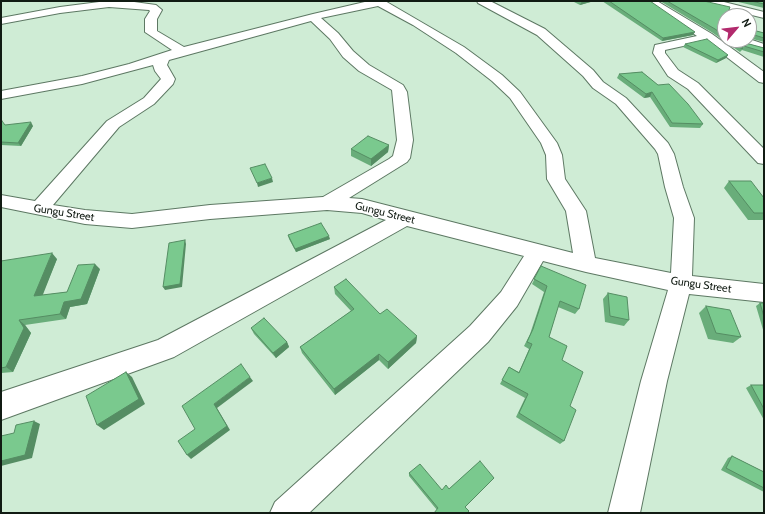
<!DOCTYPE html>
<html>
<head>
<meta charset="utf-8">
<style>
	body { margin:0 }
	#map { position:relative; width:765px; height:514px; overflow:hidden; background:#cfecd5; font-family:Cabin,sans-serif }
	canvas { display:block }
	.frame { position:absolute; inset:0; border:2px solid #111b13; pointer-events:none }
	.north { position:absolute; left:717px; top:8px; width:40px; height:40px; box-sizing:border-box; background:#fff; border:1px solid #a0a4a1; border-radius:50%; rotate:62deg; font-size:11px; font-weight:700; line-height:16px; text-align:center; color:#111b13 }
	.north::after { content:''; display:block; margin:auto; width:14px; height:18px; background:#b22a6d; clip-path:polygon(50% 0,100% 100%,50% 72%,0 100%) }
</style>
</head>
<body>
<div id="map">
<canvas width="765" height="514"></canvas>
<div class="frame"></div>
<div class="north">N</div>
</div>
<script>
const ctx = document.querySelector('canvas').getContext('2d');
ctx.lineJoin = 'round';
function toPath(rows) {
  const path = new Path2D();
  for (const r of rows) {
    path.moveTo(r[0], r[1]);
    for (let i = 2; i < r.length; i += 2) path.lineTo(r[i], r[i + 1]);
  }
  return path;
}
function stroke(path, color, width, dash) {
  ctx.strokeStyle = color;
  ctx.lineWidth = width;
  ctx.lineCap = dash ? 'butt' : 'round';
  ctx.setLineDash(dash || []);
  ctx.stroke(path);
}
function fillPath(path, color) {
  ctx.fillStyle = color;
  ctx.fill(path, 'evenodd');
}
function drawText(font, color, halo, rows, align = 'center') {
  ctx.font = font + ' Cabin,sans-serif';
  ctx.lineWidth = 3;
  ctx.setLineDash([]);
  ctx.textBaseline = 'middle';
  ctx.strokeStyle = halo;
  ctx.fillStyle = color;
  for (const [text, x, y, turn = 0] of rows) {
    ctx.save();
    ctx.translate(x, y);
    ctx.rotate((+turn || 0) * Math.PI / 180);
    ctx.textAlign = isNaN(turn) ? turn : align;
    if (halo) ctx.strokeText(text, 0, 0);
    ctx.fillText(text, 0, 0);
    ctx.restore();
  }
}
const street = toPath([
	[107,1,127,1,156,5,162,10,157,19,157,31,184,47,313,14,369,1,385,1,464,47,502,75,520,92,557,143,562,155,565,179,586,211,595,258,671,273,674,218,665,187,658,154,655,149,616,104,593,88,583,76,537,35,478,3,477,1,490,1,545,29,593,70,603,82,626,98,668,143,674,154,683,187,694,218,692,276,764,284,764,302,689,294,667,381,640,513,608,513,641,381,668,290,586,272,543,261,517,306,488,342,309,513,270,513,275,502,470,326,501,292,524,256,407,226,174,357,1,420,1,392,158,340,386,220,362,213,327,210,210,219,132,228,85,224,1,207,1,195,35,201,107,121,144,98,161,79,155,71,153,65,82,84,1,99,1,91,82,76,129,64,172,50,145,32,145,19,150,11,149,10,109,7,60,13,1,24,1,18,60,7,107,1],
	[378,6,413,25,456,53,492,81,510,98,541,143,546,155,547,179,566,211,573,253,362,199,349,198,407,162,410,158,413,140,407,92,403,85,369,65,353,51,338,33,321,18,378,6],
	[311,21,330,39,343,57,359,71,392,90,397,140,393,156,389,159,323,197,210,205,132,214,85,210,53,205,119,127,154,104,173,84,175,79,167,65,169,60,311,21],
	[645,1,657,1,712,34,764,72,764,83,759,82,706,41,665,50,665,53,678,70,698,83,764,149,764,164,758,163,688,89,668,76,653,53,655,45,697,36,645,1],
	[702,1,720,1,764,12,764,18,703,3,702,1],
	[749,39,764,44,764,52,736,43,734,40,749,39]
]);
stroke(street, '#5d7863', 2);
fillPath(street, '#fff');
fillPath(toPath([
	[572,1,594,1,580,5],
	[602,1,650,1,693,35,662,41],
	[660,1,704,1,725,16,725,40,737,40,738,41,764,48,764,57,742,50,740,52,713,33],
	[734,1,764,1,764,8],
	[749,29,764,33,764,42,749,38],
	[685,44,728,55,726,58,716,63,683,47],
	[642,72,703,124,700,128,670,127,650,97,644,98,617,78,619,74],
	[1,122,5,125,33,126,21,146,1,145],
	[389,145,388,152,371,166,351,156,351,149],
	[729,181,764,198,764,220,748,220,724,188],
	[288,235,330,239,296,252,289,239],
	[57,259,42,295,67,292,100,269,87,304,70,307,66,319,25,325,31,333,13,372,1,373,1,261],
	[541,266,579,309,575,314,558,307,549,337,562,360,570,406,564,441,560,444,516,417,525,398,500,384,509,367,519,372,529,349,524,346,530,334,544,292,532,284],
	[334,287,417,336,416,343,388,369,379,360,335,395,302,353,300,347,351,311,335,294],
	[608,293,629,320,624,326,605,322,603,299],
	[760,303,764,303,764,333,756,306],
	[706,306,741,337,733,343,708,339,699,313],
	[251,328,287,342,289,347,276,358,254,334],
	[751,385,764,385,764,420,746,388],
	[732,456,764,472,764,492,721,470,728,458],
	[480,461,437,510,409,476,409,473,442,490,449,489]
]), '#69ad7a');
fillPath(toPath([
	[583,1,594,1,580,5,582,1],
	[695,32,693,35,662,41,663,38],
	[728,55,726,58,716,63,718,60],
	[652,92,650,97,644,98,646,94],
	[31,122,33,126,21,146,18,143],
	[389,145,388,152,371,166,371,159],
	[272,178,273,182,258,187,257,183],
	[329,236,330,239,296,252,295,249],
	[185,240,186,244,182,287,165,290,163,287],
	[52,253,57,259,40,302,34,296],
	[95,264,100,269,87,304,70,307,66,319,60,314,64,302],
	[19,320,25,325,31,333,13,372,6,367],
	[417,336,416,343,388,369,388,362],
	[287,342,289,347,276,358,273,353],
	[379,354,379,360,335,395,334,389],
	[126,372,132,377,145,404,104,430,97,425],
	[250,377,253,381,217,408,230,430,191,459,187,455,214,404],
	[34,421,40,424,32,458,1,466,1,461]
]), '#558d63');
const building = toPath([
	[609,1,650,1,695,32,663,38,609,1],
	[667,1,704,1,730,7,727,16,725,16,725,36,715,29,667,1],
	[751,1,764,1,764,4,751,1],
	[749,29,764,33,764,38,751,34,749,34,749,29],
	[707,39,728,55,718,60,685,44,707,39],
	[730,40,737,40,738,41,764,48,764,52,737,44,743,48,742,49,730,40],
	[642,72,658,85,669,84,688,104,703,124,672,123,652,92,646,94,619,74,642,72],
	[2,121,5,125,31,122,18,143,1,142,1,122,2,121],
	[368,136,389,145,371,159,351,149,368,136],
	[265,164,272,178,257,183,250,168,265,164],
	[729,181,751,181,764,198,764,213,754,213,729,181],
	[321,223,329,236,295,249,288,235,321,223],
	[185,240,180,284,163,287,169,243,185,240],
	[52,253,34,296,67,292,78,265,95,264,81,299,64,302,60,314,19,320,24,328,6,367,1,368,1,261,52,253],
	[541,266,586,285,579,309,560,301,549,337,567,346,562,360,583,372,570,406,576,410,564,441,519,413,528,394,502,380,509,367,519,373,532,344,527,342,533,329,547,286,534,279,541,266],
	[346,279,380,314,387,309,417,336,388,362,379,354,334,389,300,347,354,309,334,287,346,279],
	[608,293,627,297,629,320,610,316,608,293],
	[760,303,764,303,764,317,760,303],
	[706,306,730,310,741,337,716,333,706,306],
	[264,318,287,342,273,353,251,328,264,318],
	[241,364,250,377,214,404,227,426,187,455,178,441,195,429,182,406,241,364],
	[126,372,139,399,97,425,86,396,126,372],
	[751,385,764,385,764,409,751,385],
	[34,421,25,455,1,461,1,436,14,433,16,425,34,421],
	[732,456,764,472,764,488,726,468,732,456],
	[480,461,494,478,465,507,469,511,467,513,434,513,438,508,409,473,420,464,442,490,446,485,449,489,480,461]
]);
fillPath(building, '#7ac98e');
stroke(building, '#558d63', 1);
drawText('11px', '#111b13', '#fff', [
	["Gungu Street",64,213,9],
	["Gungu Street",385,213,14],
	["Gungu Street",701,285,8]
]);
</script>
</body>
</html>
